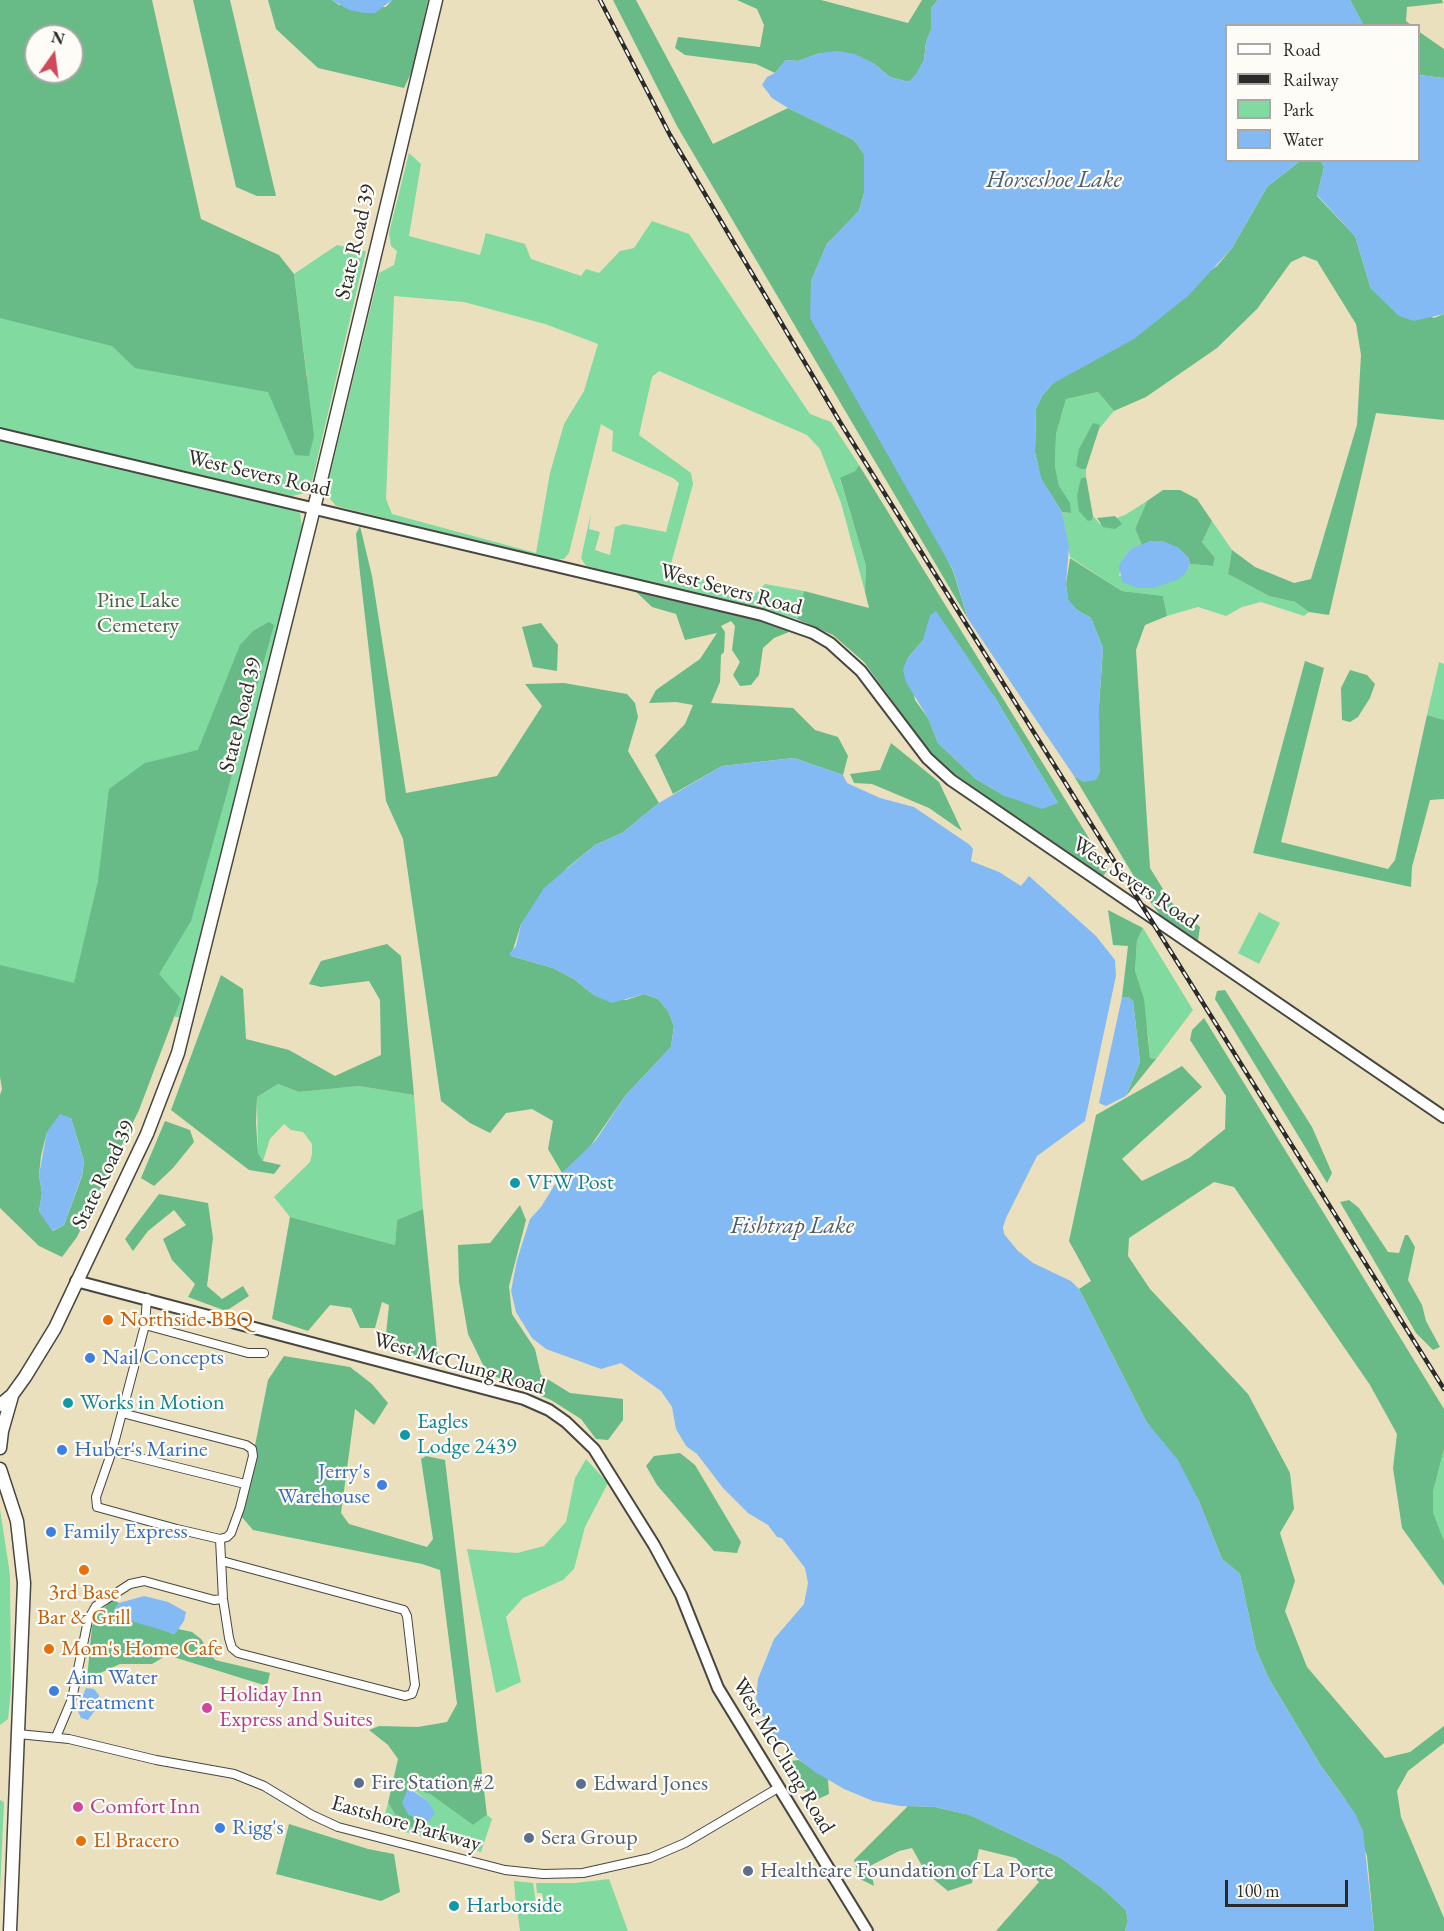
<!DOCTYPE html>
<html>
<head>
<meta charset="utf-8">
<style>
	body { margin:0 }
	#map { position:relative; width:1444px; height:1931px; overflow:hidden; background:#ebe0be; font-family:"EB Garamond",serif }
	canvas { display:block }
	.legend { position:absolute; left:1225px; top:24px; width:195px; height:138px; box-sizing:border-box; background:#fdfcf7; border:2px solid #a9a8a5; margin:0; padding:8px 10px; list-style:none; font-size:18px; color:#2b2b2b }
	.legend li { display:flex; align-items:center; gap:12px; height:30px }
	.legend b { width:30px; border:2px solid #a9a8a5 }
	.north { position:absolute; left:24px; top:24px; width:60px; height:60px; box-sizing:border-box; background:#fdfcf7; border:2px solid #a9a8a5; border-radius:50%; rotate:14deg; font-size:16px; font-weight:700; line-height:24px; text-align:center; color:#2b2b2b }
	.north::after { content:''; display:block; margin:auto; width:21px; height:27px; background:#d1495b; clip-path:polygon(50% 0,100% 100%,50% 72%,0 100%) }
	.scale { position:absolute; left:1225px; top:1880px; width:123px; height:27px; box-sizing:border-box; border:3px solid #2b2b2b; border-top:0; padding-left:8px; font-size:18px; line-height:21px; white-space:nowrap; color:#2b2b2b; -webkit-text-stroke:4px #fdfcf7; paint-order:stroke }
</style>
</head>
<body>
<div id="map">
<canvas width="1444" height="1931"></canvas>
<ul class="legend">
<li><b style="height:8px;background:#fff"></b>Road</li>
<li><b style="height:8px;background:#2b2b2b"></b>Railway</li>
<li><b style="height:16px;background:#81daa0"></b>Park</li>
<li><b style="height:16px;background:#83baf3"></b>Water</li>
</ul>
<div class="north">N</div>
<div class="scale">100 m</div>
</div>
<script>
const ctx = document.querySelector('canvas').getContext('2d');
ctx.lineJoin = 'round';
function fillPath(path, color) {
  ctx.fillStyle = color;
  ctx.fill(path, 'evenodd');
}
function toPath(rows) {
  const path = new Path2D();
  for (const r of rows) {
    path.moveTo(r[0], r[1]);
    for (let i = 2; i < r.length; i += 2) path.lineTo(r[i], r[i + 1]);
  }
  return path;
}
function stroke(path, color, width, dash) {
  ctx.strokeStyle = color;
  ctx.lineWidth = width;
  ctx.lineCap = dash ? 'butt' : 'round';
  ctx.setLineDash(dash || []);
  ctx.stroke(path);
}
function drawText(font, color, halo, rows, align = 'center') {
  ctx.font = font + ' "EB Garamond",serif';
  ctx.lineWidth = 4.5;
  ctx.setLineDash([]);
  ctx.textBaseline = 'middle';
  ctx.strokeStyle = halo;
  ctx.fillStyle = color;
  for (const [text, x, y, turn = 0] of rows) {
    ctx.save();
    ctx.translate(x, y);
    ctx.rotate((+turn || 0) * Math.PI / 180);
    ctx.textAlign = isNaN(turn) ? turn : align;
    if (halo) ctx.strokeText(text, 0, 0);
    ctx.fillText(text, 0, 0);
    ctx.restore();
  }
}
fillPath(toPath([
	[409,153,421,164,409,236,480,255,486,233,525,244,531,259,581,276,586,269,599,273,620,251,634,248,652,221,689,234,810,414,831,422,859,465,855,471,840,479,866,566,865,592,841,503,820,449,807,435,659,371,652,377,639,435,691,473,693,484,669,571,756,593,765,584,804,591,797,619,586,566,581,558,591,513,589,529,600,532,595,550,610,555,615,527,624,524,666,532,679,483,673,478,612,451,613,431,601,424,569,553,564,559,554,560,336,506,328,496,329,479,379,273,394,265,397,251,391,246,389,233],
	[394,296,464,302,545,324,598,344,584,391,564,424,550,473,536,553,392,514,386,499],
	[337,245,366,251,310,490,305,493,292,496,0,429,0,306,307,377,294,274],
	[1098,392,1114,411,1099,429,1099,425,1081,469,1086,469,1086,477,1081,478,1092,520,1093,516,1100,524,1125,515,1147,501,1135,529,1142,545,1130,549,1123,559,1119,576,1186,573,1190,564,1213,566,1215,558,1202,542,1212,521,1232,550,1228,574,1269,596,1295,602,1309,612,1304,616,1261,602,1242,607,1226,616,1198,607,1167,616,1163,596,1122,591,1070,557,1062,512,1070,513,1059,486,1055,466,1056,434,1066,399],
	[0,439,276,505,300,513,302,526,181,1018,0,973],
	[1439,662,1444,664,1444,720,1427,715],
	[1259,912,1280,923,1259,964,1238,953],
	[1143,928,1193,1010,1156,1059,1150,1058,1148,1034,1135,971,1137,940],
	[278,1084,299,1092,359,1086,414,1095,423,1209,397,1220,395,1245,290,1217,274,1197,310,1162,312,1154,312,1144,303,1132,291,1130,284,1124,270,1139,263,1161,258,1153,257,1097],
	[1444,1449,1444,1541,1433,1512,1433,1492],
	[586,1459,608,1483,585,1527,574,1569,563,1580,523,1598,506,1617,521,1682,496,1693,467,1549,517,1553,544,1546,566,1522,575,1478],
	[0,1509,10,1575,11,1690,8,1719,0,1725],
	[412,1789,430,1794,473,1825,487,1815,492,1819,481,1852,382,1826,388,1803,400,1822,424,1828,419,1819,428,1822,428,1801],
	[0,1800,4,1802,0,1891],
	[609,1879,628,1931,520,1931,517,1908,544,1905,542,1893,537,1893,536,1883,575,1883],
	[514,1881,533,1883,536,1903,516,1906]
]), '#81daa0');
fillPath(toPath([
	[0,0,152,0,201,219,279,255,294,274,314,436,309,456,295,455,268,392,135,368,112,346,0,318],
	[36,36,72,36,72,72,36,72],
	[193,0,230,0,276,196,257,196,236,187],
	[268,0,332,0,339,5,386,7,392,0,428,0,413,69,404,88,318,68,276,29],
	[613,0,636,0,713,144,788,108,854,140,864,154,864,193,859,211,827,244,811,281,953,571,968,619,677,126],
	[737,0,821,0,908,23,922,0,938,0,931,8,931,30,926,42,924,60,916,75,909,82,890,77,873,63,820,53,798,61,786,60,775,73,756,64,685,55,675,48,678,37,760,47,764,25,757,9],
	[1350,0,1442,0,1443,3,1407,7,1406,21,1411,25,1364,26],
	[1418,31,1444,49,1444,78,1419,75],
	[1300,161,1321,161,1324,167,1317,196,1355,236,1371,289,1434,318,1444,314,1444,420,1376,413,1329,615,1309,612,1295,602,1269,596,1228,574,1232,550,1255,567,1294,583,1311,579,1357,425,1361,355,1356,324,1317,261,1304,256,1291,262,1257,309,1217,348,1146,397,1114,411,1098,392,1066,399,1056,434,1055,466,1059,486,1070,503,1071,513,1062,512,1041,479,1035,452,1036,409,1042,396,1052,384,1217,266,1232,248,1267,187],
	[1093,423,1100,425,1099,429,1086,469,1081,469,1076,466,1079,449],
	[859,465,1108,869,1102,878,936,761,864,662,833,635,797,619,804,591,869,608,865,592,866,566,840,478,855,471],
	[923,640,994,696,1058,803,1005,796,976,779,938,743,928,718,915,700,907,659],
	[1086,477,1093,516,1092,520,1088,521,1079,511,1077,496,1081,478],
	[1163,490,1180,490,1197,499,1212,521,1202,542,1215,558,1213,566,1190,564,1188,557,1151,541,1142,545,1135,529,1147,501],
	[1115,516,1122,524,1115,529,1103,527,1097,518],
	[360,526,372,576,406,793,497,776,542,706,525,684,564,683,627,694,635,703,638,717,628,751,659,803,622,833,595,845,567,868,521,924,511,956,553,968,574,979,595,996,626,1000,644,994,658,999,668,1011,674,1026,671,1047,625,1096,585,1154,562,1173,548,1149,553,1121,532,1109,506,1113,490,1133,470,1123,441,1101,403,839,386,801,359,564,356,534],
	[1070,558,1122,591,1163,596,1167,616,1145,625,1136,650,1150,868,1171,902,1200,927,1198,941,1161,916,1145,895,1074,776,1084,782,1099,705,1103,648,1091,618,1077,610,1068,600,1066,584],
	[633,589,732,612,784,627,789,632,774,638,763,648,759,675,751,685,740,686,733,675,740,662,732,650,735,626,731,621,721,626,725,632,724,652,721,655,720,682,711,703,793,708,815,730,838,737,848,756,843,775,794,758,722,766,673,794,655,755,685,724,693,705,676,702,649,703,656,690,700,659,717,633,685,640,676,614,652,607],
	[269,622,274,625,191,921,159,974,181,999,139,1110,77,1237,62,1257,39,1246,0,1208,0,1095,2,1089,0,1077,0,965,74,983,98,881,109,789,145,763,198,750,240,645,253,631],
	[71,1118,84,1161,82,1176,64,1225,53,1231,39,1211,42,1193,39,1175,41,1156,47,1132],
	[541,623,558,645,557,671,533,667,522,627],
	[1305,661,1324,668,1281,842,1388,869,1395,860,1427,715,1444,720,1444,799,1430,800,1412,867,1411,887,1253,853],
	[1350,670,1367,675,1375,684,1370,698,1358,717,1350,722,1342,720,1341,688],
	[891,743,939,782,962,831,929,808,872,784,854,783,850,774,880,770],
	[1108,910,1143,928,1137,940,1135,971,1144,999,1150,1058,1156,1059,1126,1096,1140,1062,1133,1001,1128,997,1122,997,1128,946,1113,945],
	[387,944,401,956,414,1095,359,1086,299,1092,278,1084,257,1097,256,1123,258,1153,263,1161,281,1165,274,1174,249,1170,171,1110,221,975,243,989,246,1039,289,1050,335,1076,381,1055,380,1000,369,981,321,987,309,984,321,961],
	[1225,990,1312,1127,1332,1173,1327,1183,1215,999,1217,991],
	[1204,1018,1444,1409,1444,1449,1433,1492,1433,1512,1444,1541,1444,1586,1402,1528,1393,1468,1397,1434,1370,1385,1234,1187,1214,1182,1129,1238,1128,1256,1150,1289,1248,1394,1290,1473,1294,1509,1280,1533,1295,1581,1285,1611,1307,1667,1385,1758,1410,1752,1444,1726,1444,1743,1408,1771,1397,1791,1401,1817,1444,1918,1444,1931,1374,1931,1367,1856,1345,1799,1321,1766,1268,1677,1256,1649,1240,1574,1222,1559,1198,1499,1146,1421,1079,1289,1091,1281,1069,1241,1096,1115,1182,1066,1202,1087,1122,1159,1142,1181,1189,1158,1225,1129,1226,1096,1190,1040,1192,1030],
	[165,1121,190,1130,194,1142,173,1168,154,1186,141,1178],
	[159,1194,208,1203,213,1238,207,1286,222,1299,243,1286,249,1296,226,1311,188,1297,195,1284,172,1260,163,1239,186,1225,174,1210,148,1231,133,1251,125,1239],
	[1349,1200,1359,1208,1388,1252,1399,1253,1405,1235,1408,1235,1415,1247,1408,1280,1422,1305,1426,1321,1440,1347,1433,1350,1416,1333,1340,1202],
	[520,1205,526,1220,509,1286,512,1314,535,1349,541,1375,570,1393,623,1399,623,1420,608,1440,596,1439,581,1419,551,1400,487,1373,468,1334,459,1282,458,1245,490,1243],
	[423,1209,438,1358,423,1359,385,1344,389,1305,382,1302,375,1328,360,1328,351,1308,330,1305,308,1331,272,1319,290,1217,395,1245,397,1220],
	[284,1356,350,1367,372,1384,388,1403,374,1425,355,1409,341,1513,349,1524,427,1547,433,1539,421,1459,426,1456,445,1460,487,1815,473,1825,430,1794,409,1788,408,1814,419,1819,425,1828,416,1829,400,1822,388,1803,398,1759,388,1745,369,1730,379,1726,418,1727,447,1722,457,1704,440,1570,422,1564,253,1530,241,1516,268,1380],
	[680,1453,695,1465,741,1542,737,1553,714,1551,657,1485,646,1466,654,1456],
	[113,1599,119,1603,114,1610,174,1634,178,1629,192,1632,201,1639,215,1660,270,1673,267,1686,167,1655,152,1664,120,1664,87,1679,92,1626,99,1613],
	[799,1760,828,1779,829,1794,818,1799,800,1788,785,1766,789,1761],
	[908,1806,935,1807,970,1815,1061,1858,1102,1888,1126,1910,1128,1921,1125,1931,996,1931,1039,1882,1016,1858,979,1849,972,1883,948,1891,926,1873,912,1848,899,1851,870,1866,874,1886,860,1879,854,1860],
	[289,1824,368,1849,394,1854,400,1892,381,1901,276,1874]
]), '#68ba86');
fillPath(toPath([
	[332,0,392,0,375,13,365,13,349,10],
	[938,0,1350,0,1364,25,1226,26,1226,160,1300,161,1267,187,1232,248,1188,296,1134,339,1052,384,1042,396,1036,409,1035,452,1041,478,1062,512,1069,547,1066,584,1068,599,1077,610,1091,618,1103,648,1099,705,1100,772,1096,780,1084,782,1074,776,968,619,953,570,810,318,811,281,827,244,859,211,864,193,864,154,854,140,788,108,772,98,762,85,767,77,775,73,786,60,798,61,820,53,837,51,855,54,873,63,890,77,909,82,916,74,924,60,926,42,931,30,931,8],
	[1419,75,1444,78,1444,314,1414,321,1399,316,1371,289,1355,236,1317,195,1324,167,1321,161,1418,160],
	[1151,541,1163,541,1179,548,1188,557,1190,564,1186,573,1177,580,1153,588,1138,588,1122,582,1119,566,1123,559,1130,549],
	[936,611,994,696,1058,803,1042,809,1005,796,976,779,938,743,928,718,906,682,903,670,907,659,923,640,930,615],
	[794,758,843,775,847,783,880,798,914,807,970,845,973,849,971,861,999,872,1021,886,1029,876,1096,936,1115,960,1116,976,1085,1121,1037,1156,1006,1218,1003,1227,1004,1234,1018,1251,1033,1263,1071,1281,1079,1289,1146,1421,1178,1460,1198,1499,1222,1559,1240,1574,1256,1649,1268,1677,1321,1766,1355,1813,1363,1831,1374,1931,1125,1931,1128,1921,1126,1910,1102,1888,1061,1858,970,1815,935,1807,900,1806,873,1801,844,1789,815,1772,792,1754,772,1733,761,1713,756,1698,758,1679,774,1639,804,1604,808,1583,805,1568,782,1538,777,1537,768,1525,748,1513,723,1488,697,1454,686,1446,676,1429,672,1407,661,1391,621,1363,601,1369,546,1349,532,1338,516,1312,511,1291,517,1260,530,1219,541,1207,562,1173,596,1140,625,1096,671,1047,674,1026,668,1011,658,999,644,994,612,1003,595,996,574,979,553,968,511,956,509,954,516,946,521,924,544,888,595,845,622,833,659,803,722,766],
	[1122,997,1128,997,1133,1001,1140,1062,1126,1096,1106,1106,1099,1103],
	[60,1114,71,1118,84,1161,82,1175,64,1225,52,1231,39,1211,42,1193,39,1175,47,1132],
	[144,1596,168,1602,186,1612,184,1621,175,1634,124,1619,114,1610,119,1603],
	[86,1688,94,1689,99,1695,96,1709,88,1720,81,1718,77,1709],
	[408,1788,428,1801,435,1813,428,1822,408,1814,402,1803]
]), '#83baf3');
const street = toPath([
	[145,1325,248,1353,264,1353],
	[122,1413,246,1445,252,1449,253,1456,240,1508,231,1533,227,1537,220,1539,177,1529,97,1507,96,1497,112,1451,145,1325,147,1298],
	[112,1451,245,1484],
	[220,1539,223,1599,229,1638,232,1648,238,1653,405,1696,412,1694,415,1685,407,1616,404,1610,222,1561],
	[18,1734,69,1739,156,1760,234,1774,264,1786,312,1815,338,1827,505,1870,543,1874,583,1873,650,1858,685,1843,778,1788],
	[56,1737,72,1699,88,1620,96,1606,130,1584,144,1581,214,1600,223,1599]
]);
const secondary = toPath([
	[0,434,762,615,813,633,830,643,861,671,927,758,951,780,1444,1117],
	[76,1281,524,1399,549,1410,566,1422,594,1449,654,1545,681,1595,718,1688,867,1931]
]);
const primary = toPath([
	[0,1405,12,1395,25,1377,55,1328,147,1134,178,1053,320,484,436,0],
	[0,1448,2,1431,12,1396],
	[0,1469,17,1521,24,1583,10,1931]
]);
stroke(street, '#484641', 10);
stroke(secondary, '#484641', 14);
stroke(primary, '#484641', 15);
stroke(street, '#fff', 8);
stroke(secondary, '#fff', 10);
stroke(primary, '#fff', 12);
const rail = toPath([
	[600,0,670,135,840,422,1444,1389]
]);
stroke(rail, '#2b2b2b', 4.5);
stroke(rail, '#fdfcf7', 2, [7]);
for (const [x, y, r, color] of [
	[515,1183,6,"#0f9aa8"],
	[108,1320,6,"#e8710a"],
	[90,1358,6,"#3f7fe0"],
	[68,1403,6,"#0f9aa8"],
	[405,1435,6,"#0f9aa8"],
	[62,1450,6,"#3f7fe0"],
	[382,1485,6,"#3f7fe0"],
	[51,1532,6,"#3f7fe0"],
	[84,1570,6,"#e8710a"],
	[49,1649,6,"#e8710a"],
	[54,1691,6,"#3f7fe0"],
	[207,1708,6,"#d1479c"],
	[359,1783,6,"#5c6f8a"],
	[581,1784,6,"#5c6f8a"],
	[78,1807,6,"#d1479c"],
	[220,1828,6,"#3f7fe0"],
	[529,1838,6,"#5c6f8a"],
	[81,1841,6,"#e8710a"],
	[748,1871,6,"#5c6f8a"],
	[454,1906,6,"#0f9aa8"]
]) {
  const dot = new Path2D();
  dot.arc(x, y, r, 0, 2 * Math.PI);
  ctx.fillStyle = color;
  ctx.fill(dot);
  stroke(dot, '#fdfcf7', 2);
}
drawText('22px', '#2b2b2b', '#fdfcf7', [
	["State Road 39",356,242,-77],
	["West Severs Road",259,474,13],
	["West Severs Road",731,590,15],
	["State Road 39",241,715,-76],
	["West Severs Road",1135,883,34],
	["State Road 39",104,1175,-64],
	["West McClung Road",459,1364,16],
	["West McClung Road",783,1756,59],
	["Eastshore Parkway",406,1824,16]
]);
drawText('22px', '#45604e', '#fdfcf7', [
	["Pine Lake",138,601],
	["Cemetery",138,626]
]);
drawText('22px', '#0d838f', '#fdfcf7', [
	["VFW Post",527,1183],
	["Works in Motion",80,1403],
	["Eagles",417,1422],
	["Lodge 2439",417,1447],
	["Harborside",466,1906]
], 'left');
drawText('22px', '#c56008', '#fdfcf7', [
	["Northside BBQ",120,1320],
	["3rd Base",84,1593,"center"],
	["Bar & Grill",84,1618,"center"],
	["Mom's Home Cafe",61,1649],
	["El Bracero",93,1841]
], 'left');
drawText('22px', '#366cbe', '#fdfcf7', [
	["Nail Concepts",102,1358],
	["Huber's Marine",74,1450],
	["Jerry's",370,1472,"right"],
	["Warehouse",370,1497,"right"],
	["Family Express",63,1532],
	["Aim Water",66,1678],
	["Treatment",66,1703],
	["Rigg's",232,1828]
], 'left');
drawText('22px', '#b23c85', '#fdfcf7', [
	["Holiday Inn",219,1695],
	["Express and Suites",219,1720],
	["Comfort Inn",90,1807]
], 'left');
drawText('22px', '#4e5e75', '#fdfcf7', [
	["Fire Station #2",371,1783],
	["Edward Jones",593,1784],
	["Sera Group",541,1838],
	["Healthcare Foundation of La Porte",760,1871]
], 'left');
drawText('italic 24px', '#4a5d71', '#fdfcf7', [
	["Horseshoe Lake",1054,180],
	["Fishtrap Lake",792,1226]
]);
</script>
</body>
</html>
